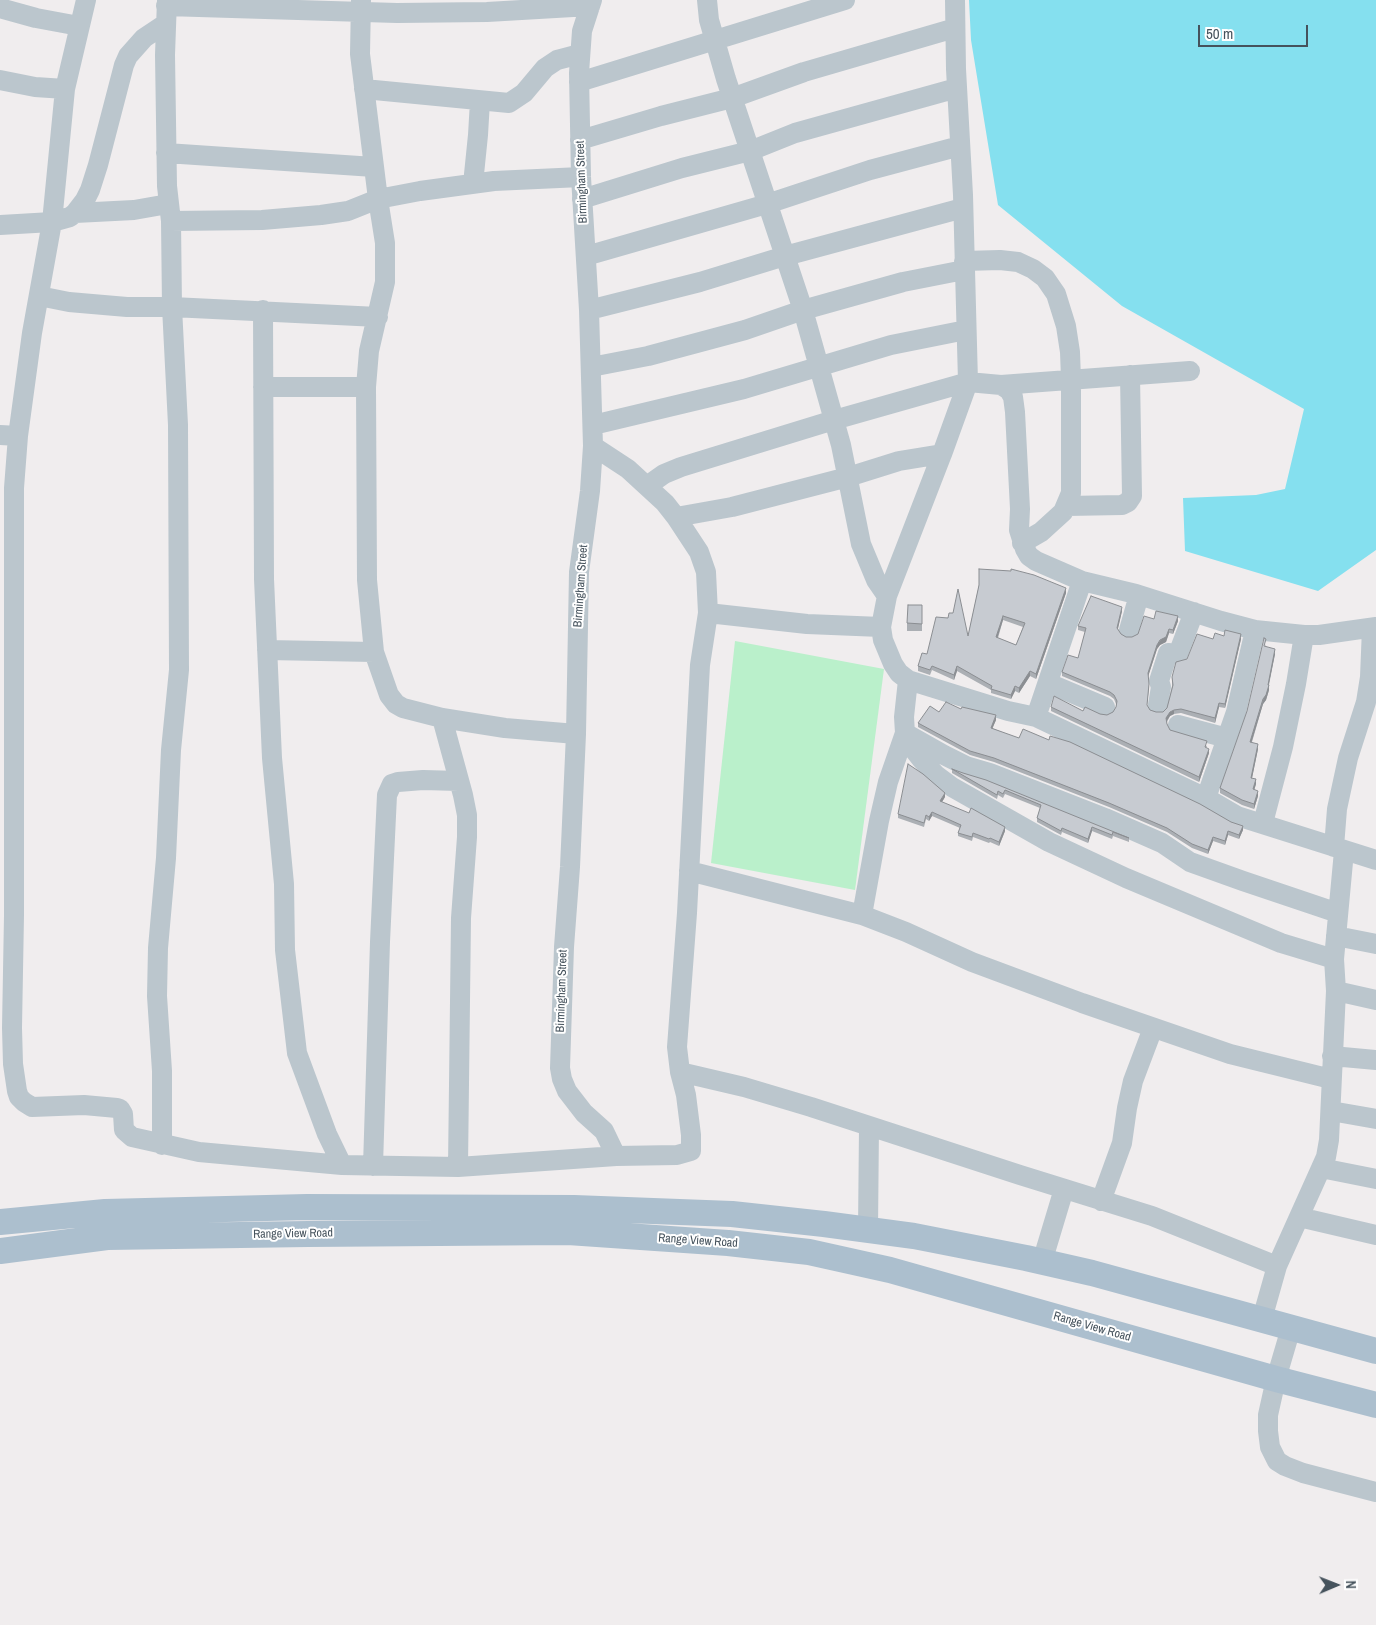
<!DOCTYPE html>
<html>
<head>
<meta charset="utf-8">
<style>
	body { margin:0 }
	#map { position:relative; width:1376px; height:1625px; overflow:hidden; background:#f0edee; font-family:"Archivo Narrow",sans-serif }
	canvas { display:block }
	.north { position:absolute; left:1311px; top:1560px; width:50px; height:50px; -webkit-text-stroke:4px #fff; paint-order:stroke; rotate:89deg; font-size:14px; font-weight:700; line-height:20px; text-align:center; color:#45525c }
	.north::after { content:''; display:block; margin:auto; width:18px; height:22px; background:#45525c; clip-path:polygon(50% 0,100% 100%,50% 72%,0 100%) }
	.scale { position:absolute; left:1198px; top:25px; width:110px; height:22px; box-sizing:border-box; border:2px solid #45525c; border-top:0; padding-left:6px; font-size:15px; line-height:18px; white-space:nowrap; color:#45525c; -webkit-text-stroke:4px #fff; paint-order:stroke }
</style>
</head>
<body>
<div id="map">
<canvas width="1376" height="1625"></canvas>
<div class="north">N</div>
<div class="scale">50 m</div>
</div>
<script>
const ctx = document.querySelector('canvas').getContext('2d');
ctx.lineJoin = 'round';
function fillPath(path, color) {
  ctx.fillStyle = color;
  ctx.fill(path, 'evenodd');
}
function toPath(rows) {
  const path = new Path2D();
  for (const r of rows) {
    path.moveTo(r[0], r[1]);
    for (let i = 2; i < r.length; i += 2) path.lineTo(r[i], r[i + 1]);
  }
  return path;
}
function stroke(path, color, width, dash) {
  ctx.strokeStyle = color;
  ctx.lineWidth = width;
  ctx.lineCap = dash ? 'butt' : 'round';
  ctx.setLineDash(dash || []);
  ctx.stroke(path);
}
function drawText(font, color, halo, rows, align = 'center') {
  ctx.font = font + ' "Archivo Narrow",sans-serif';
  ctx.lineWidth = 4;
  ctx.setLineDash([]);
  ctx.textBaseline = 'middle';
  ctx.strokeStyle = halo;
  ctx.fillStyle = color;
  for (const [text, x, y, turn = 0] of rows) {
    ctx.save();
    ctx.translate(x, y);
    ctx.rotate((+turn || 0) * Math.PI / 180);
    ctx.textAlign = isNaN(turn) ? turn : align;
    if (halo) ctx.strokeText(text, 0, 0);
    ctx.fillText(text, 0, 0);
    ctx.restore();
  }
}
fillPath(toPath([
	[735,641,884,669,855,890,711,863]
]), '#baf0cb');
fillPath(toPath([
	[969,0,1376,0,1376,550,1318,591,1185,551,1183,498,1256,495,1285,489,1304,409,1122,306,998,205,971,40]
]), '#85e0ef');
stroke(toPath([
	[86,0,65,89,52,222,32,333,18,436,14,488,14,915,12,1028,13,1064,17,1091,19,1097,24,1102,32,1107,84,1105,117,1108,120,1109,123,1114,124,1130,132,1137,199,1152,342,1165,458,1167,616,1156,677,1155,691,1151,691,1135,686,1095,680,1072,677,1047,687,913,700,665,708,613,706,572,699,552,676,517,665,503,628,469,593,446],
	[361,0,360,54,378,199,385,243,385,282,369,351,366,387,367,580,374,652,389,695,396,704,403,708,442,718,505,728,576,734],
	[592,0,582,31,579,73,581,177,589,310,593,446,590,491,579,572,576,734,570,867,564,947,560,1068,562,1079,567,1091,584,1113,604,1131,616,1156],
	[707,0,709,20,726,79,803,310,841,445,861,544,876,580,887,596],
	[955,0,956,69,963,195,968,382,942,454,887,596,881,627,883,640,893,664,899,673,908,680,1008,711,1036,717,1206,798,1237,816,1376,860],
	[166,6,397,13,487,12,590,6],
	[0,8,36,18,79,26],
	[0,80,35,87,65,89],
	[579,82,845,0],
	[364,89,509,103,524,93,545,68,557,60,580,54],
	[580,140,661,116,732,98,804,72,955,28],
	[166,153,374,167],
	[473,184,478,135,480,101],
	[582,199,682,168,750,151,795,133,957,88],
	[75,213,134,210,168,204],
	[171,221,262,220,321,215,348,211,378,199,420,191,494,181,581,177],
	[0,225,52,222,70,217,75,213,85,200,90,190,98,165,124,65,128,56,144,38,165,24],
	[586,256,767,204,870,170,960,146],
	[964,261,1000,260,1018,262,1033,269,1045,278,1056,294,1066,326,1070,352,1071,379,1071,493,1063,512,1041,532,1022,543],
	[39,296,69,302,127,307,172,307,378,317],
	[263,310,264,579,272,758,284,884,285,950,297,1053,327,1134,342,1165],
	[589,310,700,282,785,256,963,208],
	[591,367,648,356,745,330,803,310,903,282,964,270],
	[1001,385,1190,371],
	[263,387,366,387],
	[593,425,744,389,891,345,966,330],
	[0,435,18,436],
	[647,486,664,474,681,467,834,420,968,382,1001,385,1009,390,1013,397,1015,412,1020,509,1019,530,1025,549,1029,556,1036,561,1082,581,1136,594,1221,621,1255,630,1304,635,1319,635,1376,627],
	[1067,506,1122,505,1128,502,1132,496,1130,375],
	[676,517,732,507,848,477,899,461,942,454],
	[708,613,807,624,881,627],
	[1129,630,1139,595],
	[267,650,374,652],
	[908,680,904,717,905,733,915,751,922,760,936,775,952,787,1049,842,1126,878,1281,943,1334,959],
	[1048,683,1105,707],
	[1158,705,1161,687,1159,681,1168,653,1178,654,1194,612],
	[1036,717,1082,581],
	[442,718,463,795,467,815,467,837,461,918,458,1167],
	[1178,725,1227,738],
	[1206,798,1236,712,1255,630],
	[1263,823,1283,747,1296,684,1304,635],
	[1334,847,1337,809,1348,758,1366,702,1370,677,1372,628],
	[689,871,862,915,906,932,972,962,1082,1003,1230,1054,1331,1079],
	[862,915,879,821,888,782,905,733,944,755,966,766,990,773,1105,818,1162,843,1190,862,1243,881,1338,913],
	[1336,936,1376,944],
	[1336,991,1376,1000],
	[1332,1056,1376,1060],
	[680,1072,744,1087,811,1107,1020,1175,1152,1216,1277,1266],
	[1331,1111,1376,1119],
	[162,1145,162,1071,157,996,158,948,166,858,171,750,179,670,178,425,172,307,171,221,167,186,165,55,167,0],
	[373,1166,380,942,387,795,392,784,398,782,423,780,459,781],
	[1321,1168,1376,1179],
	[1101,1201,1122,1143,1127,1108,1133,1081,1153,1028],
	[1299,1217,1376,1235],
	[868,1230,869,1126],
	[1042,1262,1064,1189],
	[1262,1319,1277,1266,1321,1168,1326,1157,1329,1140,1336,991,1334,959,1344,851],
	[1291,1328,1276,1379,1268,1415,1268,1431,1270,1447,1277,1461,1285,1466,1303,1473,1376,1492]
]), '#bbc6cd', 20);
stroke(toPath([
	[0,1222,105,1212,307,1207,574,1208,732,1214,824,1224,914,1236,1026,1258,1092,1273,1376,1351],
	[0,1251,107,1237,308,1234,568,1232,728,1243,809,1252,890,1270,1276,1379,1376,1405]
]), '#acbfce', 26);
fillPath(toPath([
	[979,585,1066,593,1036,679,1030,676,1019,693,1015,691,1011,699,991,693,991,690,957,671,954,680,932,670,930,675,918,671,918,666,927,654,968,636],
	[1003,620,1023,627,1016,645,998,638],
	[922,605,922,631,907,631,907,623],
	[1122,611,1118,629,1121,634,1126,637,1132,637,1138,634,1154,619,1178,621,1173,634,1169,633,1166,642,1160,645,1157,649,1148,676,1149,688,1147,705,1150,710,1156,712,1163,712,1167,708,1172,686,1172,677,1187,659,1213,639,1224,636,1241,639,1225,708,1219,707,1215,723,1181,713,1174,714,1170,716,1167,722,1167,724,1170,730,1207,746,1206,748,1209,753,1199,782,1051,711,1051,707,1107,715,1113,712,1116,707,1116,704,1114,699,1110,696,1062,676,1062,672,1078,658,1085,632,1078,630,1078,626],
	[1266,644,1266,646,1275,654,1269,685,1269,690,1266,700,1263,704,1252,742,1258,749,1252,778,1256,784,1254,790,1258,796,1254,809,1242,805,1220,793,1220,788,1247,711],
	[961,709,996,720,992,728,1243,830,1239,839,1228,835,1225,845,1213,841,1208,854,1192,848,1167,832,1109,807,994,762,970,755,918,727,918,723,939,712],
	[952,769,963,773,1129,838,1129,842,1113,836,1112,839,1092,831,1088,843,1062,832,1061,835,1037,822,1037,818,1040,808,1005,794,1003,798,998,795,997,799,952,773],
	[945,797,942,802,1005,831,999,846,990,842,989,843,973,837,972,841,958,836,958,833,960,828,932,816,929,821,926,819,924,827,898,818,898,814]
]), '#abafb4');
fillPath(toPath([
	[1066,588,1066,593,1036,679,1036,674],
	[1122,607,1122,611,1117,632,1117,628],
	[1003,616,1003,620,996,642,996,637],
	[1178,616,1178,621,1173,634,1173,630],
	[1169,629,1169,633,1166,642,1160,645,1157,649,1148,677,1148,673,1157,645],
	[1241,634,1241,639,1225,708,1225,704],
	[1275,649,1275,654,1268,688,1269,685,1269,690,1266,700,1263,704,1250,747,1250,742,1268,685],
	[957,666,957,671,954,680,954,675],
	[1030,671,1030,676,1019,693,1019,688],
	[1015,686,1015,691,1011,699,1011,695],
	[1219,703,1219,707,1215,723,1215,718],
	[1174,710,1174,714,1170,716,1166,722,1166,718,1170,712],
	[996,715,996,720,991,732,991,728],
	[1258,744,1258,749,1251,783,1251,778],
	[1209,749,1209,753,1199,782,1199,777],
	[1256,779,1256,784,1253,794,1253,789],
	[1258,791,1258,796,1254,809,1254,804],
	[945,793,945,797,940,805,940,801],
	[932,812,932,816,929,821,929,817],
	[1243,826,1243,830,1239,839,1239,835],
	[1005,827,1005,831,999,846,999,842],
	[1092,827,1092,831,1088,843,1088,839],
	[1228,831,1228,835,1225,845,1225,841],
	[1213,837,1213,841,1208,854,1208,850]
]), '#8b8e92');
const building = toPath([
	[979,569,1011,571,1011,569,1034,575,1066,588,1036,674,1030,671,1019,688,1015,686,1011,695,991,689,992,686,957,666,954,675,932,666,930,670,918,666,922,653,927,654,936,617,948,618,949,613,953,613,958,589,968,636,979,585,979,569],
	[1003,616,1025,623,1016,645,996,637,1003,616],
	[1091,596,1122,607,1117,628,1121,634,1126,637,1132,637,1138,634,1144,616,1154,619,1156,611,1178,616,1173,630,1169,629,1166,637,1160,640,1157,645,1148,673,1149,684,1147,705,1150,710,1156,712,1163,712,1167,708,1173,685,1172,677,1176,662,1187,659,1197,634,1213,639,1215,633,1224,636,1225,630,1241,634,1225,704,1219,703,1215,718,1181,709,1174,710,1170,712,1166,718,1167,724,1170,730,1207,741,1205,747,1209,749,1199,777,1051,707,1054,696,1083,711,1085,707,1100,714,1107,715,1113,712,1116,707,1117,701,1114,695,1110,692,1062,672,1068,655,1078,658,1086,628,1078,626,1091,596],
	[908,605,922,605,922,624,907,623,908,605],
	[1264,638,1266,639,1264,646,1275,649,1268,685,1269,685,1266,695,1263,699,1250,742,1258,744,1251,778,1256,779,1253,789,1258,791,1254,804,1242,800,1220,788,1247,711,1264,638],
	[946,702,961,709,962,707,996,715,991,728,1019,738,1023,729,1049,740,1050,736,1070,742,1200,804,1231,822,1243,826,1239,835,1228,831,1225,841,1213,837,1208,850,1192,844,1167,828,1109,803,994,758,970,751,918,723,930,706,939,712,946,702],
	[908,764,923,774,945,793,940,801,969,813,971,808,1005,827,999,842,990,838,989,839,973,833,972,837,958,833,961,825,932,812,929,817,926,815,924,823,898,814,908,764],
	[952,769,963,773,986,780,1129,838,1113,832,1112,835,1092,827,1088,839,1062,828,1061,831,1037,818,1041,805,1005,790,1003,794,998,791,997,795,952,769]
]);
fillPath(building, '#c7cbd1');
stroke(building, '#8b8e92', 1);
drawText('12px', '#45525c', '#fff', [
	["Birmingham Street",582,182,-92],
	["Birmingham Street",581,586,-86],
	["Birmingham Street",562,991,-88],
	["Range View Road",293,1234,-1],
	["Range View Road",698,1241,4],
	["Range View Road",1092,1327,16]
]);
</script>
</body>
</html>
